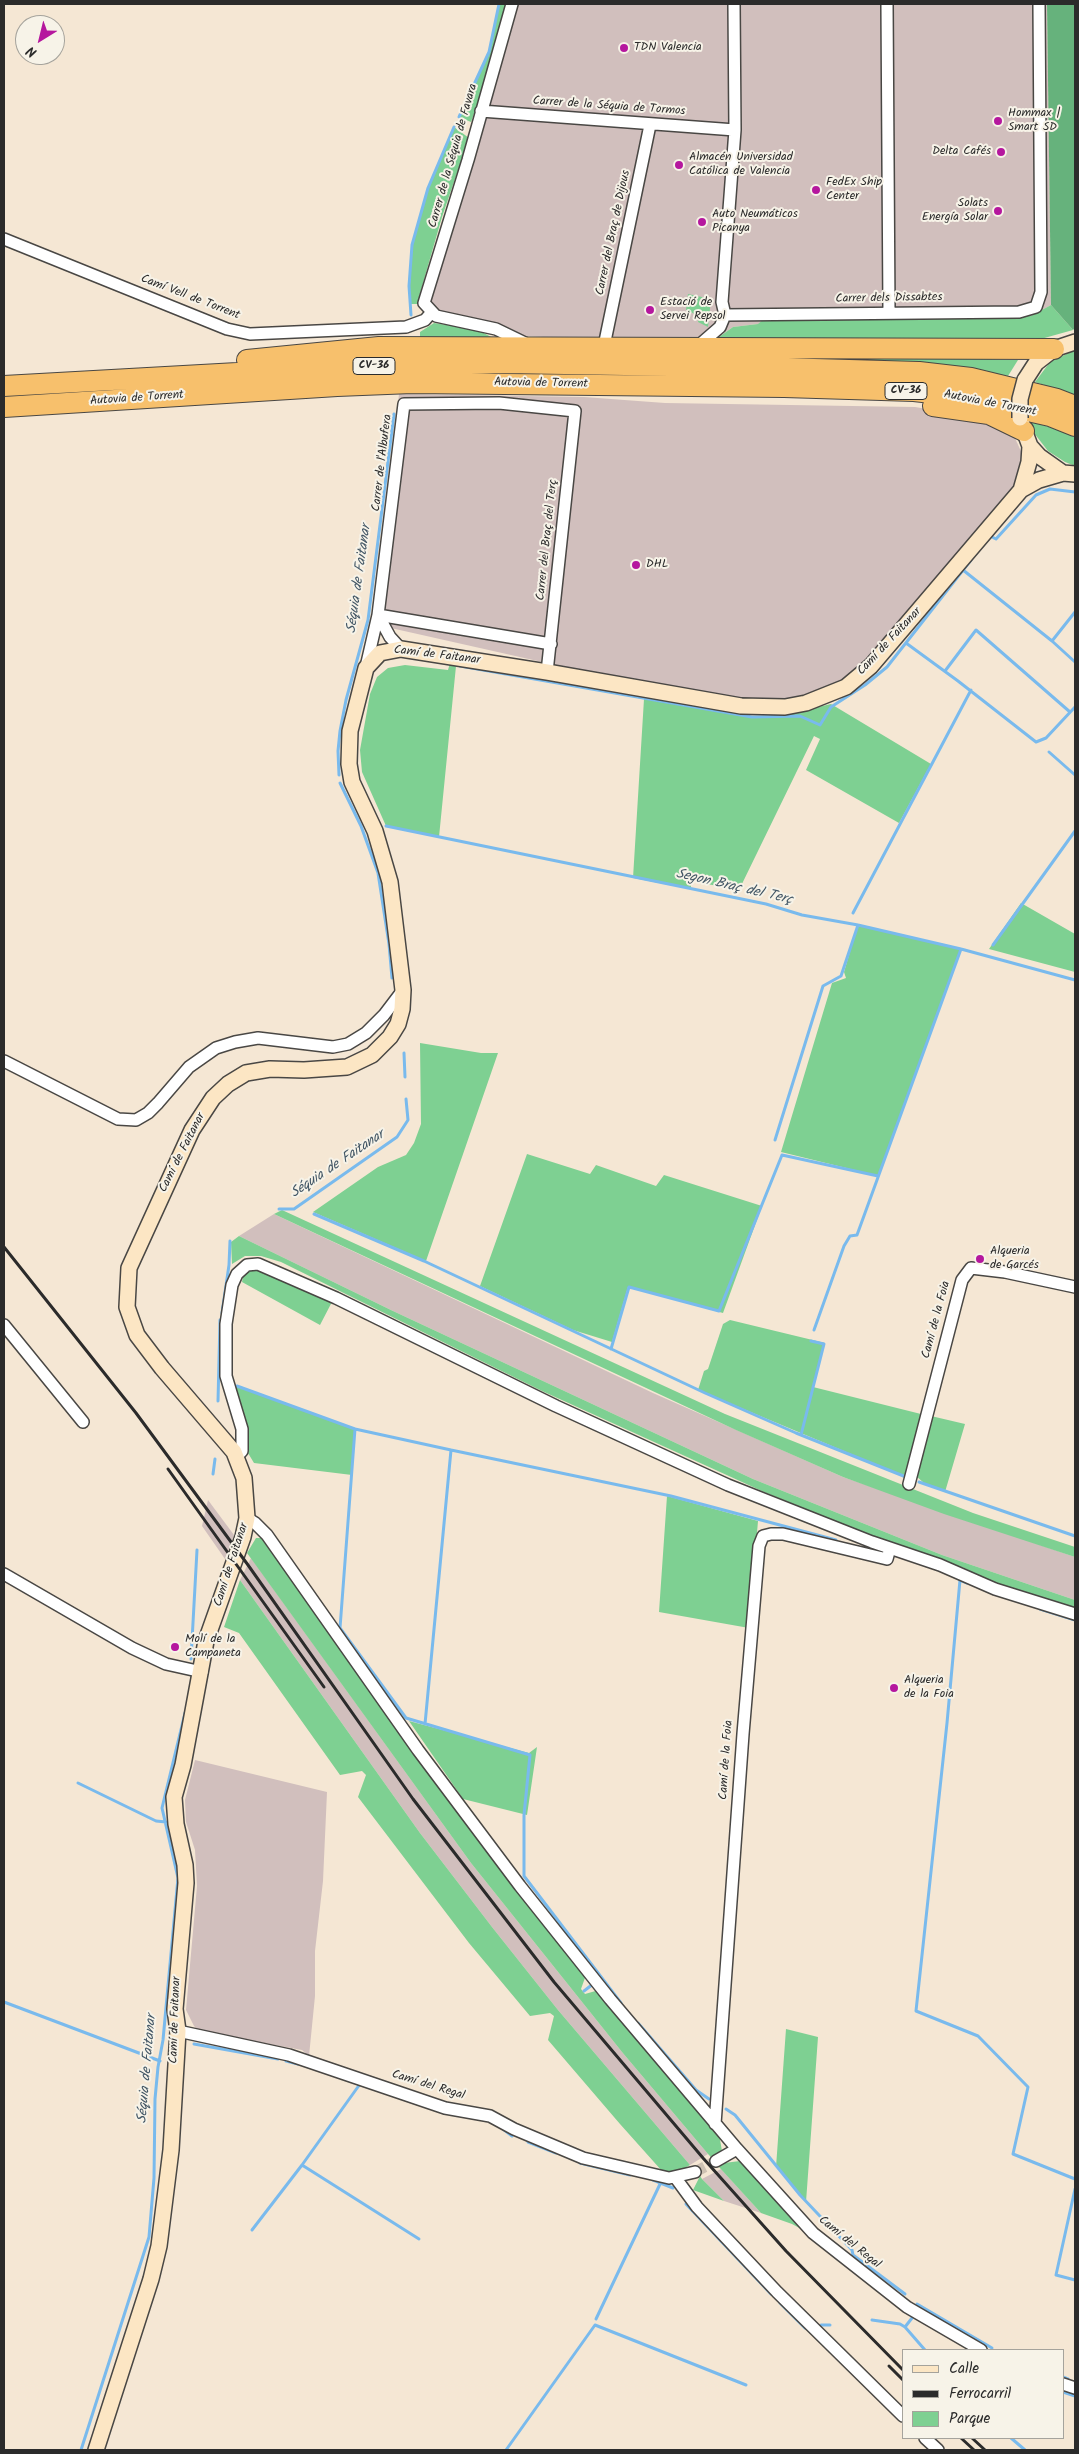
<!DOCTYPE html>
<html>
<head>
<meta charset="utf-8">
<style>
	body { margin:0 }
	#map { position:relative; width:1079px; height:2454px; overflow:hidden; background:#f5e7d4; font-family:Kalam,sans-serif }
	canvas { display:block }
	.frame { position:absolute; inset:0; border:5px solid #2b2b2b; pointer-events:none }
	.legend { position:absolute; left:902px; top:2349px; width:162px; height:90px; box-sizing:border-box; background:#f7f3e8; border:1px solid #a5a39c; margin:0; padding:6px 9px; list-style:none; font-size:15px; color:#2b2b2b }
	.legend li { display:flex; align-items:center; gap:10px; height:25px }
	.legend b { width:25px; border:1px solid #a5a39c }
	.north { position:absolute; left:15px; top:15px; width:50px; height:50px; box-sizing:border-box; background:#f7f3e8; border:1px solid #a5a39c; border-radius:50%; rotate:216deg; font-size:14px; font-weight:700; line-height:20px; text-align:center; color:#2b2b2b }
	.north::after { content:''; display:block; margin:auto; width:18px; height:22px; background:#b5179e; clip-path:polygon(50% 0,100% 100%,50% 72%,0 100%) }
</style>
</head>
<body>
<div id="map">
<canvas width="1079" height="2454"></canvas>
<div class="frame"></div>
<ul class="legend">
<li><b style="height:6px;background:#fce6c4"></b>Calle</li>
<li><b style="height:6px;background:#2b2b2b"></b>Ferrocarril</li>
<li><b style="height:14px;background:#7ed092"></b>Parque</li>
</ul>
<div class="north">N</div>
</div>
<script>
const ctx = document.querySelector('canvas').getContext('2d');
ctx.lineJoin = 'round';
function fillPath(path, color) {
  ctx.fillStyle = color;
  ctx.fill(path, 'evenodd');
}
function toPath(rows) {
  const path = new Path2D();
  for (const r of rows) {
    path.moveTo(r[0], r[1]);
    for (let i = 2; i < r.length; i += 2) path.lineTo(r[i], r[i + 1]);
  }
  return path;
}
function stroke(path, color, width, dash) {
  ctx.strokeStyle = color;
  ctx.lineWidth = width;
  ctx.lineCap = dash ? 'butt' : 'round';
  ctx.setLineDash(dash || []);
  ctx.stroke(path);
}
function drawText(font, color, halo, rows, align = 'center') {
  ctx.font = font + ' Kalam,sans-serif';
  ctx.lineWidth = 4;
  ctx.setLineDash([]);
  ctx.textBaseline = 'middle';
  ctx.strokeStyle = halo;
  ctx.fillStyle = color;
  for (const [text, x, y, turn = 0] of rows) {
    ctx.save();
    ctx.translate(x, y);
    ctx.rotate((+turn || 0) * Math.PI / 180);
    ctx.textAlign = isNaN(turn) ? turn : align;
    if (halo) ctx.strokeText(text, 0, 0);
    ctx.fillText(text, 0, 0);
    ctx.restore();
  }
}
fillPath(toPath([
	[510,4,1047,4,1051,305,1032,316,758,324,733,327,712,342,627,342,511,335,436,316,424,303],
	[399,394,584,397,665,403,915,407,987,419,1014,436,1025,460,1018,484,852,677,794,700,765,703,640,684,373,624],
	[274,1214,653,1393,843,1477,1075,1557,1075,1600,942,1555,753,1479,393,1311,239,1236],
	[208,1500,234,1535,225,1559,202,1526],
	[251,1558,471,1863,622,2052,708,2154,690,2165,558,2010,492,1927,420,1833,240,1580],
	[195,1760,327,1792,323,1881,315,1951,315,1996,309,2056,302,2050,199,2031,194,2026,186,2010,197,1886,195,1850,186,1822,185,1800],
	[721,2169,761,2213,724,2201,702,2179]
]), '#d1bfbd');
fillPath(toPath([
	[499,4,507,4,491,66,471,122,459,117,489,52],
	[454,127,469,138,442,217,417,304,409,304,412,245,428,188],
	[688,294,711,299,708,327,698,322,699,316,686,310],
	[1051,305,1073,330,1023,344,712,342,733,327,758,324,764,319,1031,316],
	[434,323,478,330,495,339,420,341,420,332],
	[1075,350,1075,395,1035,382,1050,362],
	[758,356,925,357,1018,360,1008,376,950,366,790,360],
	[1030,421,1075,435,1075,466,1065,462,1048,451,1034,433],
	[450,663,456,666,439,837,386,826,362,772,360,750,370,694,377,677,388,668,405,665,448,670],
	[644,699,742,716,776,717,831,704,931,764,899,823,806,770,820,739,814,736,739,890,691,881,691,889,633,878],
	[1021,903,1075,934,1075,972,989,949],
	[858,925,961,949,879,1176,781,1152,832,983,846,978,844,972],
	[420,1043,481,1053,498,1053,426,1261,313,1212,378,1167,406,1155,414,1143,421,1124],
	[527,1154,590,1174,596,1165,656,1186,664,1175,762,1206,723,1313,628,1287,612,1342,573,1330,480,1286],
	[282,1210,725,1414,973,1513,1075,1547,1075,1557,944,1514,843,1477,736,1430,274,1214],
	[239,1236,393,1311,753,1479,942,1555,1075,1600,1075,1609,985,1579,964,1568,884,1541,764,1492,542,1391,281,1262,261,1256,245,1256,232,1264,231,1242],
	[262,1265,333,1300,320,1325,242,1282,244,1273],
	[730,1320,825,1343,813,1387,921,1414,906,1477,698,1390,704,1371,708,1369,723,1324],
	[235,1385,355,1430,352,1475,254,1463,248,1453,248,1428],
	[931,1416,965,1424,945,1492,924,1483,916,1476],
	[667,1496,758,1521,749,1628,659,1612],
	[256,1538,262,1538,270,1548,337,1644,586,1975,581,1989,585,1994,599,1990,719,2134,722,2151,719,2155,711,2157,708,2154,622,2052,471,1863,247,1553],
	[240,1580,420,1833,492,1927,558,2010,690,2165,679,2171,662,2171,620,2124,548,2040,554,2016,550,2013,530,2016,469,1943,358,1797,366,1775,362,1771,340,1775,239,1633,224,1627],
	[409,1721,529,1753,537,1747,527,1815,463,1799],
	[786,2029,818,2037,806,2202,776,2167],
	[740,2161,805,2231,792,2224,761,2213,719,2167,724,2163],
	[700,2176,702,2179,724,2201,693,2190]
]), '#7ed092');
fillPath(toPath([
	[1047,4,1075,4,1075,328,1073,330,1051,305]
]), '#66b27c');
stroke(toPath([
	[459,117,489,52,499,4],
	[411,315,409,286,412,245,428,188,454,127],
	[989,538,990,536,996,539,1036,495,1050,489,1075,492],
	[963,570,1052,641],
	[1075,612,1052,641,1075,662],
	[906,643,958,681,1036,742,1046,738,1075,707],
	[460,666,752,717,800,716,820,725,831,707,865,685,887,667,971,560],
	[945,671,976,630,1070,712],
	[1049,752,1075,775],
	[339,775,338,751,340,731,346,700,368,620,394,414],
	[340,783,361,826,378,873,389,944,392,978],
	[386,826,766,904,802,915,858,925,961,949,1075,980],
	[853,913,971,690],
	[993,945,1075,831],
	[404,1053,405,1077],
	[775,1140,823,986,841,976,858,925],
	[279,1209,294,1209,397,1137,408,1120,406,1099],
	[314,1214,424,1261,705,1393,796,1433,906,1477],
	[222,1313,229,1265,230,1241],
	[814,1330,844,1246,850,1236,857,1235,961,949],
	[611,1349,629,1287,719,1311,782,1155,878,1176],
	[237,1386,355,1429,340,1628,406,1718,530,1755,524,1815,524,1876,621,2003],
	[218,1401,220,1320],
	[355,1429,451,1450,425,1724],
	[801,1435,824,1344,811,1341],
	[451,1450,671,1496,836,1540],
	[213,1474,215,1459],
	[919,1482,1075,1536],
	[967,1583,960,1580,947,1723,916,2011,978,2036,1028,2087,1013,2154,1075,2179],
	[1040,1609,1075,1620],
	[191,1659,197,1550],
	[78,1783,156,1821,166,1822],
	[584,1991,593,1984],
	[4,2002,160,2061],
	[638,2023,696,2090,709,2099],
	[194,2044,278,2059],
	[286,2061,298,2064],
	[726,2109,735,2115,800,2195,852,2250,853,2255,905,2294],
	[503,2129,512,2136],
	[528,2142,556,2153],
	[580,2163,630,2175],
	[302,2165,360,2084],
	[653,2180,673,2188],
	[1075,2189,1056,2275,1075,2280],
	[686,2204,771,2294],
	[252,2230,302,2165,419,2239],
	[780,2303,805,2328],
	[917,2304,992,2348],
	[596,2319,661,2182],
	[872,2320,900,2324,905,2327,912,2318],
	[821,2325,830,2325],
	[905,2327,925,2350],
	[1063,2377,1068,2379],
	[1063,2392,1075,2396],
	[1011,2438,1025,2450],
	[81,2450,149,2237,154,2178,155,2099,158,2067,163,2040,178,1878,162,1808,185,1713],
	[506,2450,595,2325,746,2385]
]), '#79baed', 3);
stroke(toPath([
	[695,2172,716,2161]
]), '#cdc1b2', 11, [11, 5.5]);
const street = toPath([
	[512,4,468,160,424,303,436,316,496,329,527,344],
	[887,4,889,313],
	[481,111,735,130],
	[4,239,227,329,250,334,406,327,425,320,431,313],
	[725,315,1019,312,1036,307,1041,292,1039,4],
	[604,346,650,125],
	[697,347,720,327,725,315,722,302,735,130,734,4],
	[378,615,551,644],
	[378,615,390,637,401,649],
	[366,667,378,615,404,404,499,403,575,411,547,672],
	[4,1061,118,1119,136,1120,148,1113,158,1103,189,1067,216,1048,235,1042,258,1038,333,1047,348,1044,366,1033,384,1015,403,990],
	[4,1325,83,1422],
	[236,1457,242,1451,242,1429,226,1376,226,1324,232,1285,237,1274,247,1265,258,1264,336,1298,556,1406,728,1485,872,1542,940,1565,995,1589,1075,1614],
	[909,1484,962,1280,971,1268,1005,1272,1075,1287],
	[247,1518,255,1523,267,1535,418,1750,520,1886,610,1999,737,2149],
	[4,1574,132,1648,166,1664,202,1672],
	[178,2031,289,2055,445,2108,490,2116,514,2129,583,2158,669,2178,695,2172],
	[715,2124,743,1734,759,1546,763,1536,771,1534,783,1534,887,1559,890,1548],
	[716,2161,737,2149,813,2233,907,2307,981,2350],
	[675,2177,697,2207,777,2292,903,2416],
	[1063,2384,1075,2388],
	[925,2438,938,2450]
]);
const secondary = toPath([
	[1025,380,1036,363,1054,349,1075,342],
	[1021,422,1030,446,1039,456,1063,473,1075,474],
	[1021,490,1029,462,1030,446],
	[96,2450,151,2279,159,2246,171,2150,178,2031,175,2009,186,1883,185,1865,176,1824,174,1797,183,1765,206,1641,243,1537,247,1518,244,1478,234,1452,162,1368,137,1335,127,1307,129,1268,192,1130,213,1098,228,1084,246,1073,270,1069,304,1070,347,1067,372,1055,390,1037,398,1024,402,1009,403,990,390,882,375,831,352,782,349,764,350,731,366,668,380,653,401,649,547,672,741,706,785,707,806,703,846,687,871,666,1021,490,1039,480,1063,473]
]);
const highway = toPath([
	[247,360,379,347,1054,349],
	[4,386,363,366,506,363,744,367,919,372,971,378,1057,399,1075,406],
	[933,406,989,414,1024,431],
	[4,407,337,386,412,383,784,387,914,391,967,397,1050,416,1075,426]
]);
stroke(street, '#494744', 14);
stroke(secondary, '#494744', 18);
stroke(highway, '#494744', 22);
stroke(street, '#fff', 11);
stroke(secondary, '#fce6c4', 15);
stroke(highway, '#f7c06c', 20);
stroke(toPath([
	[4,1247,136,1413,248,1565,413,1799,554,1982,703,2158,786,2251,903,2370],
	[168,1469,324,1687],
	[889,2366,903,2380],
	[961,2438,974,2450],
	[972,2438,985,2450]
]), '#2b2b2b', 3);
const secondaryBridge = toPath([
	[1020,418,1020,399,1025,380]
]);
stroke(secondaryBridge, '#494744', 18, []);
stroke(secondaryBridge, '#fce6c4', 15);
for (const [x, y, r, color] of [
	[624,48,5,"#b5179e"],
	[998,121,5,"#b5179e"],
	[1001,152,5,"#b5179e"],
	[679,165,5,"#b5179e"],
	[816,190,5,"#b5179e"],
	[998,211,5,"#b5179e"],
	[702,222,5,"#b5179e"],
	[650,310,5,"#b5179e"],
	[636,565,5,"#b5179e"],
	[980,1259,5,"#b5179e"],
	[175,1647,5,"#b5179e"],
	[894,1688,5,"#b5179e"]
]) {
  const dot = new Path2D();
  dot.arc(x, y, r, 0, 2 * Math.PI);
  ctx.fillStyle = color;
  ctx.fill(dot);
  stroke(dot, '#f7f3e8', 2);
}
for (const [x, y, w] of [
	[374,366,42],
	[906,391,42]
]) {
  const box = new Path2D();
  box.roundRect(x - w / 2, y - 8.5, w, 17, 4);
  ctx.fillStyle = '#f7f3e8';
  ctx.fill(box);
  stroke(box, '#2b2b2b', 1);
}
drawText('bold 11px', '#2b2b2b', null, [
	["CV-36",374,366],
	["CV-36",906,391]
]);
drawText('12px', '#2b2b2b', '#f7f3e8', [
	["TDN Valencia",634,48],
	["Hommax |",1008,114],
	["Smart SD",1008,128],
	["Delta Cafés",991,152,"right"],
	["Almacén Universidad",689,158],
	["Católica de Valencia",689,172],
	["FedEx Ship",826,183],
	["Center",826,197],
	["Solats",988,204,"right"],
	["Energía Solar",988,218,"right"],
	["Auto Neumáticos",712,215],
	["Picanya",712,229],
	["Estació de",660,303],
	["Servei Repsol",660,317],
	["DHL",646,565],
	["Alqueria",990,1252],
	["de Garcés",990,1266],
	["Molí de la",185,1640],
	["Campaneta",185,1654],
	["Alqueria",904,1681],
	["de la Foia",904,1695]
], 'left');
drawText('12px', '#2b2b2b', '#f7f3e8', [
	["Carrer de la Séquia de Tormos",609,107,4],
	["Carrer de la Séquia de Favara",454,156,-74],
	["Carrer del Braç de Dijous",614,233,-78],
	["Camí Vell de Torrent",190,298,21],
	["Carrer dels Dissabtes",889,299,-1],
	["Autovia de Torrent",541,384,1],
	["Autovia de Torrent",137,399,-4],
	["Autovia de Torrent",990,404,11],
	["Carrer de l'Albufera",383,463,-83],
	["Carrer del Braç del Terç",548,540,-84],
	["Camí de Faitanar",890,642,-47],
	["Camí de Faitanar",437,656,7],
	["Camí de Faitanar",183,1153,-63],
	["Camí de la Foia",937,1320,-75],
	["Camí de Faitanar",232,1565,-72],
	["Camí de la Foia",727,1760,-86],
	["Camí de Faitanar",176,2020,-88],
	["Camí del Regal",428,2086,17],
	["Camí del Regal",849,2243,39]
]);
drawText('italic 14px', '#425665', '#f7f3e8', [
	["Séquia de Faitanar",360,579,-82],
	["Segon Braç del Terç",734,888,13],
	["Séquia de Faitanar",338,1165,-34],
	["Séquia de Faitanar",148,2069,-85]
]);
</script>
</body>
</html>
